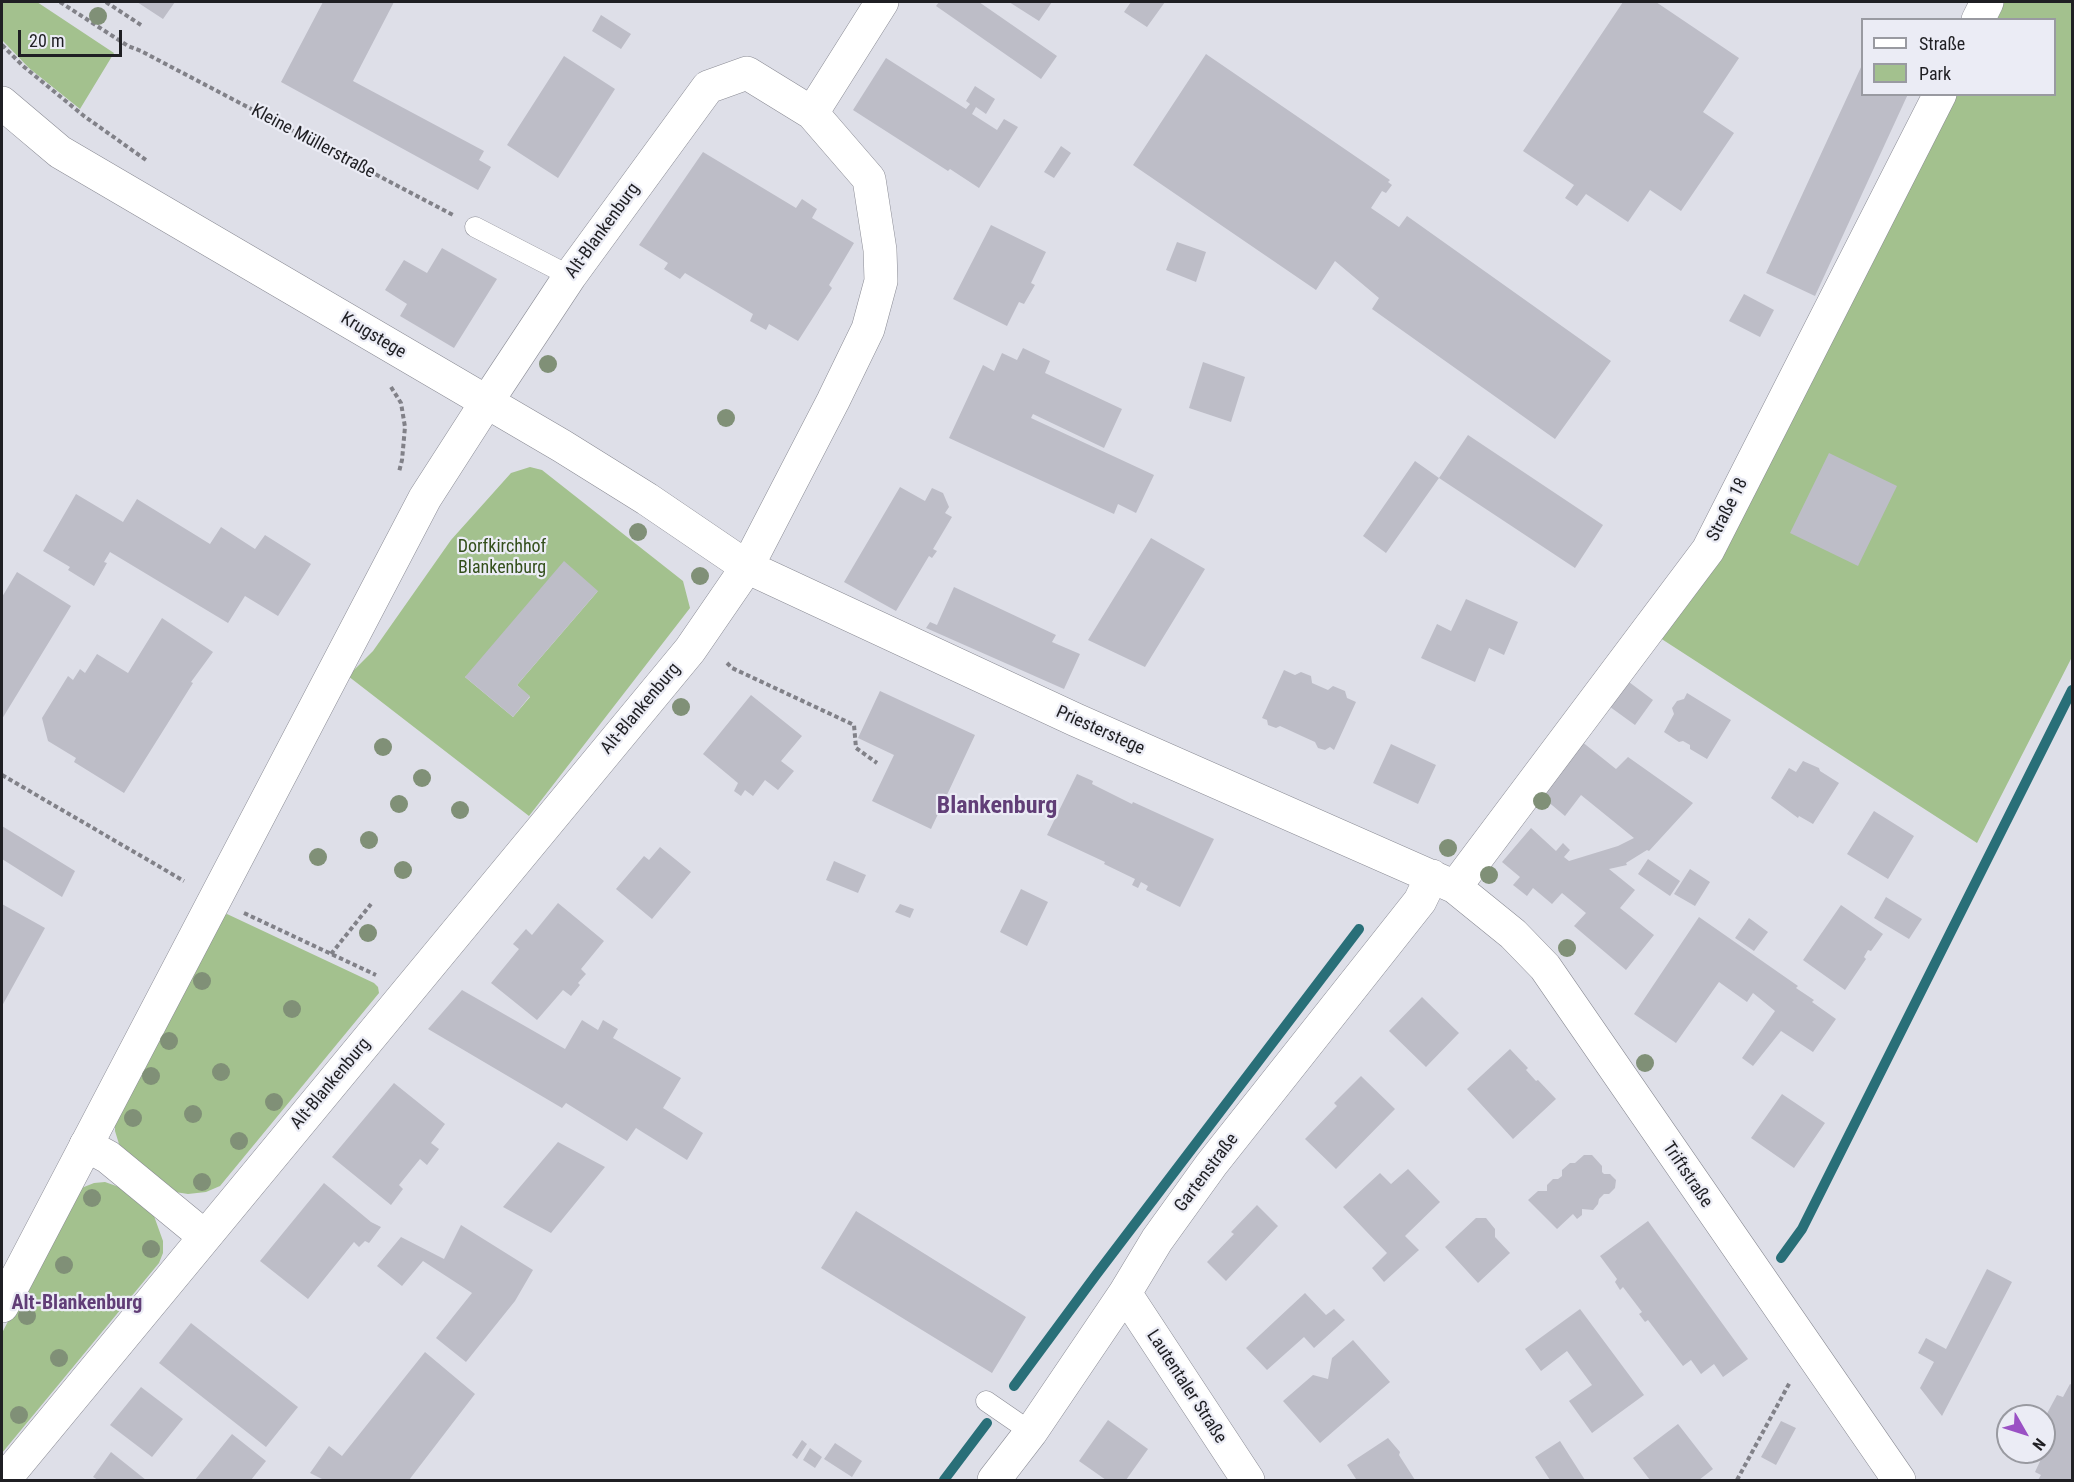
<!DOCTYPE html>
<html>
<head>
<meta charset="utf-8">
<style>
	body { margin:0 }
	#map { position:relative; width:2074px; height:1482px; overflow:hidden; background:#dedfe8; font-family:"Roboto Condensed",sans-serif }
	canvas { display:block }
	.frame { position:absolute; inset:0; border:3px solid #1f1f23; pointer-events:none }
	.legend { position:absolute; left:1861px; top:18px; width:195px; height:78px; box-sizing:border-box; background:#ebecf5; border:2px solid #999aa1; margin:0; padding:8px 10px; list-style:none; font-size:18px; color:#1f1f23 }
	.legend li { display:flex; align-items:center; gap:12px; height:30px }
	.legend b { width:30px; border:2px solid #999aa1 }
	.north { position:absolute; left:1996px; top:1404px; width:60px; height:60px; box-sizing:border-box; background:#ebecf5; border:2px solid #999aa1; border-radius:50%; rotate:129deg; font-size:16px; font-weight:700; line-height:24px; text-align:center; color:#1f1f23 }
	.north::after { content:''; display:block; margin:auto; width:21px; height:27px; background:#9a51c4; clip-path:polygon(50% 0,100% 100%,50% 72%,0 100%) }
	.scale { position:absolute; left:18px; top:30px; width:104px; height:27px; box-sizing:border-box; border:3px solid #1f1f23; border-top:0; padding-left:8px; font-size:18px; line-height:21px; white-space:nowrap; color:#1f1f23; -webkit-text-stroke:4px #ebecf5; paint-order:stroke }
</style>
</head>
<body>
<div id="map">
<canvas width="2074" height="1482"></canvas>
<div class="frame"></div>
<ul class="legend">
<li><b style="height:8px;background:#fff"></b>Straße</li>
<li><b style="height:16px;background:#a3c18e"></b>Park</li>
</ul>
<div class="north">N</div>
<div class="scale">20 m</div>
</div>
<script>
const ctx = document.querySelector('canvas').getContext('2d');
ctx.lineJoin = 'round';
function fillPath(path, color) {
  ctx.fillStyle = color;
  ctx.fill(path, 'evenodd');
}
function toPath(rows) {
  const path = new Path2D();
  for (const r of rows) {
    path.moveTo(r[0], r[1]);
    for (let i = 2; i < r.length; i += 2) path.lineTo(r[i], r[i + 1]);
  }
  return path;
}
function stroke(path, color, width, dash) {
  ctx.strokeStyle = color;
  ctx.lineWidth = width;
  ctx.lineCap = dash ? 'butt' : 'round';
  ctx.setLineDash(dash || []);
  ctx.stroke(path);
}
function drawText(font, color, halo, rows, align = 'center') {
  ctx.font = font + ' "Roboto Condensed",sans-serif';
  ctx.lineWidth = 4.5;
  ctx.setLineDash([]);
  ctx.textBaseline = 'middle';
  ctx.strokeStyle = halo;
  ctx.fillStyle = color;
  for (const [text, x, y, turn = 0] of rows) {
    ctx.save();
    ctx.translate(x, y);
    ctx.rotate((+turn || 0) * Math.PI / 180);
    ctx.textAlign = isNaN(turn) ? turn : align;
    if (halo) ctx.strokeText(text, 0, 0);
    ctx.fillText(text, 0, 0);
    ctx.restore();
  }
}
fillPath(toPath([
	[2,2,37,2,114,53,80,109,29,68,2,40],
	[2000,2,2072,2,2072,657,1977,843,1657,636,1952,95,2054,94,2054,20,1991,19],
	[530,467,542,470,683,581,690,608,529,816,348,676,373,651,451,540,511,473],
	[598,591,517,685,530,697,513,717,465,677],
	[227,914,374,983,378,987,379,993,220,1186,206,1192,188,1194,175,1192,127,1155,119,1144,115,1131,115,1118,218,918],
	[105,1182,119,1187,154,1216,163,1241,163,1253,159,1263,2,1453,2,1333,71,1199,79,1189,94,1183]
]), '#a3c18e');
stroke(toPath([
	[1781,1258,1802,1229,2072,690],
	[1014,1386,1096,1275,1359,929],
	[944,1480,987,1423]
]), '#296f78', 10);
fillPath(toPath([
	[137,2,175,2,163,19],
	[323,2,394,2,353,81,484,151,479,160,491,167,478,190,281,82],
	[939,2,979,2,1057,56,1041,79,936,6],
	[1009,2,1052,2,1039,21],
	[1131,2,1165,2,1147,27,1124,12],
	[1623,2,1656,2,1739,58,1703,112,1734,133,1681,211,1650,190,1628,222,1586,194,1577,206,1565,198,1574,185,1523,151],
	[601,15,631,34,621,49,592,31],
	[1206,54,1390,180,1388,182,1392,185,1386,193,1382,191,1371,208,1399,227,1407,216,1611,361,1555,439,1372,309,1379,298,1335,261,1316,290,1133,165],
	[564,56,615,89,558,178,507,145],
	[886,58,966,109,970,104,966,101,975,86,995,99,986,114,976,107,972,114,997,130,1004,119,1018,127,979,188,950,169,948,171,853,110],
	[1862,65,1862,94,1908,94,1815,296,1766,273],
	[1061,146,1071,153,1054,178,1044,172],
	[703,152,796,208,802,199,817,209,812,218,854,243,829,285,832,288,798,341,769,324,766,330,750,321,753,314,685,273,680,279,664,269,668,263,639,245],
	[991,225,1046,252,1031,283,1035,285,1024,304,1019,302,1007,326,953,299],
	[1177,242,1206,252,1196,282,1166,270],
	[442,248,497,279,454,348,400,316,407,304,385,290,404,260,427,273],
	[1744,294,1774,310,1760,337,1729,321],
	[1023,348,1050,361,1045,373,1122,409,1104,448,1033,414,1031,418,1154,475,1136,513,1118,504,1114,514,949,438,983,365,994,371,1002,353,1017,360],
	[1203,362,1245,377,1231,422,1189,408],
	[1468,435,1603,525,1575,568,1439,478],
	[1829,453,1897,486,1858,566,1790,533],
	[1415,461,1439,478,1386,553,1363,536],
	[900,487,925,501,932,488,943,493,949,507,945,513,952,517,933,549,937,551,932,558,929,556,896,611,844,582],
	[76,494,123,522,137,499,210,544,221,527,255,549,265,535,311,564,278,616,245,596,228,623,110,552,104,562,107,563,94,586,68,570,70,567,43,551],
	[1151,538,1205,569,1145,667,1088,640],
	[564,561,598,591,517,685,530,696,513,717,465,677],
	[17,572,71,606,2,719,2,597],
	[954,587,1056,635,1052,642,1080,654,1064,689,926,628,930,622,937,625],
	[1466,599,1518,622,1504,655,1489,648,1475,682,1421,658,1437,624,1451,631],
	[162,618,213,652,191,682,193,683,124,793,74,762,76,758,48,741,42,718,68,676,73,680,80,669,85,673,97,654,128,673],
	[1284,670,1295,675,1301,672,1311,676,1312,683,1328,690,1333,686,1345,691,1347,698,1356,702,1334,750,1330,747,1325,750,1318,748,1315,742,1280,726,1276,728,1268,725,1267,720,1262,718],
	[1625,679,1653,700,1635,725,1606,704],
	[880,691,975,735,931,829,872,801,894,755,858,738],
	[1687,693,1731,720,1707,759,1690,749,1690,745,1683,741,1679,742,1664,732,1674,714,1672,708,1677,701,1684,699],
	[751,695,802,736,781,761,794,771,778,790,765,780,753,796,745,790,741,796,734,791,738,783,703,754],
	[1581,741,1616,769,1628,757,1693,803,1649,851,1647,850,1626,863,1627,865,1609,869,1635,890,1620,908,1654,935,1626,970,1574,926,1586,913,1562,893,1552,904,1533,888,1527,896,1513,885,1520,877,1502,862,1531,828,1556,851,1563,843,1570,850,1564,857,1569,861,1618,846,1634,838,1581,795,1565,816,1540,795],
	[1391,744,1436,765,1418,804,1373,783],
	[1803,761,1819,768,1820,771,1839,783,1813,824,1799,816,1798,818,1771,798,1789,768,1796,772],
	[1077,774,1093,781,1092,784,1132,804,1133,802,1214,839,1180,907,1146,890,1148,886,1141,882,1138,888,1132,885,1135,879,1104,864,1105,862,1047,835],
	[1874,811,1914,836,1888,879,1847,854],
	[2,826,75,871,62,897,2,859],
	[660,847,691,872,652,919,616,889,644,856,649,860],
	[1648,859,1680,881,1670,896,1638,874],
	[834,861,866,875,858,893,826,880],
	[1690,869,1710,882,1695,906,1674,894],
	[1021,889,1048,902,1027,946,1000,932],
	[1886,897,1922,919,1909,939,1874,918],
	[558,903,604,941,581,969,586,974,578,983,580,985,571,996,563,990,537,1020,491,983,519,949,513,944,526,929,532,935],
	[2,904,45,928,2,1006],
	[900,904,914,909,910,918,895,912],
	[1841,905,1883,934,1871,951,1868,950,1864,957,1866,959,1845,990,1803,960],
	[1699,917,1798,986,1796,988,1814,1000,1812,1002,1836,1019,1813,1052,1781,1031,1753,1066,1742,1058,1775,1011,1753,993,1747,1002,1719,982,1676,1043,1634,1014],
	[1749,918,1768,932,1754,951,1735,938],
	[462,990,565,1049,582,1020,598,1030,603,1020,618,1029,613,1038,681,1078,663,1108,703,1133,687,1160,636,1128,627,1141,566,1103,562,1108,428,1029],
	[1422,997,1459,1033,1426,1067,1389,1031],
	[1510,1049,1528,1068,1526,1070,1536,1081,1538,1080,1556,1099,1513,1139,1467,1089],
	[1361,1076,1395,1109,1336,1169,1305,1139,1337,1106,1334,1103],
	[394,1083,445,1124,431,1143,439,1149,427,1165,420,1159,399,1185,403,1189,391,1205,332,1157],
	[1782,1094,1825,1123,1794,1168,1751,1138],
	[558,1142,605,1167,551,1233,503,1207],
	[1584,1155,1592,1155,1602,1166,1602,1172,1604,1174,1610,1174,1616,1180,1615,1188,1609,1194,1604,1194,1599,1199,1598,1204,1593,1210,1582,1209,1582,1215,1577,1219,1573,1214,1557,1229,1528,1200,1538,1191,1547,1191,1547,1185,1553,1179,1558,1179,1562,1176,1562,1170,1570,1163,1575,1163],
	[1408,1169,1440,1202,1405,1236,1419,1250,1384,1282,1372,1268,1387,1253,1343,1207,1380,1173,1391,1184],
	[324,1183,371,1222,381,1227,369,1243,365,1241,359,1247,354,1242,308,1299,260,1261],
	[1257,1205,1278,1226,1226,1281,1207,1262,1234,1234,1231,1232],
	[856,1211,1026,1317,992,1373,821,1268],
	[1476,1218,1486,1218,1495,1229,1495,1237,1510,1253,1478,1283,1445,1247],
	[1648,1221,1748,1359,1723,1377,1714,1364,1701,1374,1691,1360,1683,1366,1648,1320,1645,1322,1639,1314,1642,1312,1623,1287,1620,1290,1615,1282,1617,1279,1600,1256],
	[461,1225,533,1270,515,1301,466,1362,436,1338,472,1293,423,1261,402,1286,377,1266,401,1237,444,1259],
	[1987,1269,2012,1282,1942,1416,1920,1388,1934,1362,1918,1353,1926,1338,1946,1349],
	[1305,1293,1326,1315,1334,1309,1345,1320,1314,1348,1304,1337,1267,1370,1246,1348],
	[1580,1309,1644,1395,1592,1433,1569,1401,1592,1385,1567,1351,1541,1371,1525,1349],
	[191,1323,298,1407,266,1447,159,1363],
	[1353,1340,1390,1382,1320,1443,1283,1401,1313,1375,1328,1379,1332,1358],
	[425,1352,475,1394,409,1480,324,1480,310,1473,329,1446,342,1456],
	[2070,1384,2072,1385,2072,1480,2038,1480,2041,1475,2035,1472,2048,1444,2044,1442,2044,1436,2048,1426,2044,1424,2044,1419,2057,1395,2063,1397],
	[141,1387,183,1419,152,1457,110,1425],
	[1108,1420,1148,1449,1126,1480,1106,1480,1079,1461],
	[1781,1421,1796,1428,1776,1465,1761,1457],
	[1678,1424,1713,1469,1699,1480,1650,1480,1633,1458],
	[232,1434,266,1461,251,1480,195,1480],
	[1388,1438,1400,1452,1399,1455,1415,1480,1354,1480,1356,1479,1347,1465],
	[802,1440,807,1444,797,1459,792,1455],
	[1560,1441,1585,1480,1550,1480,1535,1457],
	[835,1443,862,1461,852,1477,824,1459],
	[810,1448,822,1457,815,1468,803,1460],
	[111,1452,146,1480,98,1480,93,1477]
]), '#bdbdc7');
const service = toPath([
	[475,227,570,276],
	[986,1401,1031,1432]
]);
const minor = toPath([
	[1978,20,1987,2],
	[812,113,882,2],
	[486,403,570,276,708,87,747,73,812,113,869,179,880,250,881,281,868,329,833,401,747,567,1076,720,1455,887,1513,934,1545,967,1899,1480],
	[1455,887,1708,550,1940,94],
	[86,1145,108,1157,204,1236],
	[1125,1293,1248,1480],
	[994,1480,1031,1432,1125,1293,1157,1240,1211,1165,1420,901,1432,876]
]);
const secondary = toPath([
	[2,103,60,152,562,446,647,499,747,567,690,650,4,1480],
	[2,1306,425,498,486,403]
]);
stroke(service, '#8a8b94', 21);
stroke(minor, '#8a8b94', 34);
stroke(secondary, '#8a8b94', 34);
stroke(toPath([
	[60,2,128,46,141,51,453,215],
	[106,2,141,25],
	[2,45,23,66,84,116,146,160],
	[391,387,401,403,405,427,402,460,399,472],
	[727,663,732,668,854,725,856,748,877,763],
	[2,775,184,881],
	[244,913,376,975],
	[331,954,371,904],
	[1737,1480,1790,1382]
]), '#818188', 4, [4.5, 3]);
stroke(service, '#fff', 20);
stroke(minor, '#fff', 33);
stroke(secondary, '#fff', 33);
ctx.fillStyle = '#809077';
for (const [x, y] of [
	[98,16],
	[548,364],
	[726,418],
	[638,532],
	[700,576],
	[681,707],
	[383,747],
	[422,778],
	[1542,801],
	[399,804],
	[460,810],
	[369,840],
	[1448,848],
	[318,857],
	[403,870],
	[1489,875],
	[368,933],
	[1567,948],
	[202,981],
	[292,1009],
	[169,1041],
	[1645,1063],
	[221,1072],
	[151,1076],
	[274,1102],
	[193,1114],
	[133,1118],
	[239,1141],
	[202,1182],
	[92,1198],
	[151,1249],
	[64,1265],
	[27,1316],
	[59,1358],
	[19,1415]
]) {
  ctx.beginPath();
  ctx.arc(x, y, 9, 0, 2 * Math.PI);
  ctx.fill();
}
drawText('18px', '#1f1f23', '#ebecf5', [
	["Kleine Müllerstraße",313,142,28],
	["Alt-Blankenburg",603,231,-54],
	["Krugstege",373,336,31],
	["Straße 18",1728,510,-63],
	["Alt-Blankenburg",641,709,-50],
	["Priesterstege",1100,731,24],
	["Alt-Blankenburg",331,1084,-50],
	["Gartenstraße",1207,1173,-53],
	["Triftstraße",1687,1175,56],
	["Lautentaler Straße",1186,1387,57]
]);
drawText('18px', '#334f1b', '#ebecf5', [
	["Dorfkirchhof",502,547],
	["Blankenburg",502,568]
]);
drawText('bold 20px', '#613e77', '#ebecf5', [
	["Alt-Blankenburg",77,1304]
]);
drawText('bold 24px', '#613e77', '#ebecf5', [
	["Blankenburg",997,807]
]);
</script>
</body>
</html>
